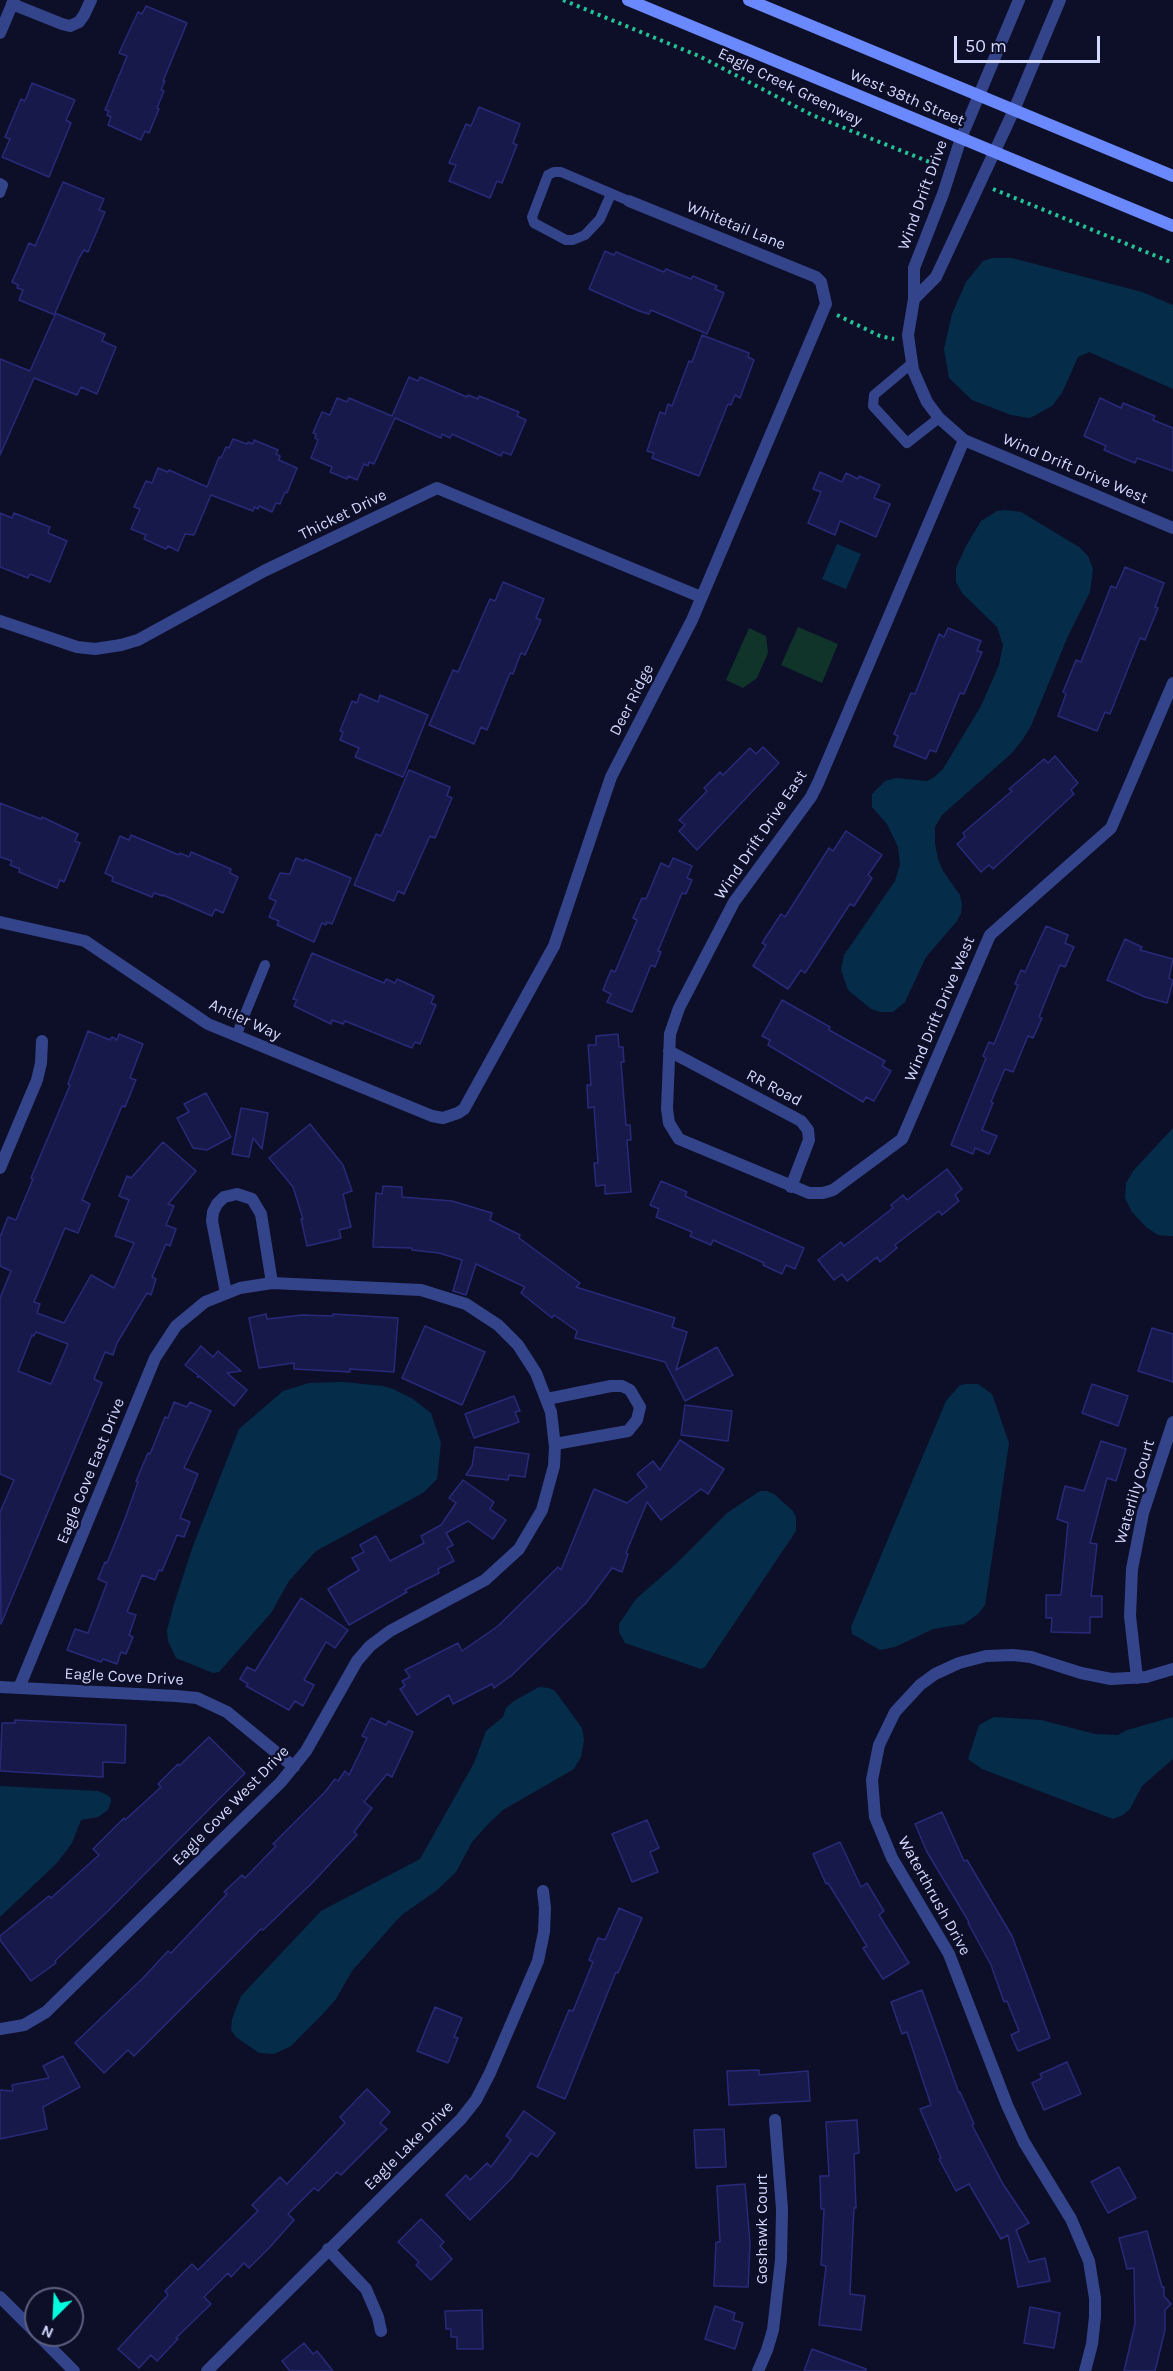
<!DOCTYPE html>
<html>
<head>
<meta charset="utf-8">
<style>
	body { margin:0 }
	#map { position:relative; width:1173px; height:2371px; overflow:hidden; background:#0d0f28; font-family:Karla,sans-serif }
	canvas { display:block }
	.north { position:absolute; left:24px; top:2287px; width:60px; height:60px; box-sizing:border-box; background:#0d0f28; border:2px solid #5d607e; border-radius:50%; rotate:204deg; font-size:16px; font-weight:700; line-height:24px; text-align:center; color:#d4d9ff }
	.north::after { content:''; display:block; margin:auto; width:21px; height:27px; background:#00ffdf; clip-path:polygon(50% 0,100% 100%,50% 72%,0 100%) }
	.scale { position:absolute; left:954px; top:36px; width:146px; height:27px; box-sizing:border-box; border:3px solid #d4d9ff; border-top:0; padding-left:8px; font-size:18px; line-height:21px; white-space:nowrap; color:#d4d9ff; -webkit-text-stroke:4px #0d0f28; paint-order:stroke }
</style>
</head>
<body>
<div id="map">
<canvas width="1173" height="2371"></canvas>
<div class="north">N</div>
<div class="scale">50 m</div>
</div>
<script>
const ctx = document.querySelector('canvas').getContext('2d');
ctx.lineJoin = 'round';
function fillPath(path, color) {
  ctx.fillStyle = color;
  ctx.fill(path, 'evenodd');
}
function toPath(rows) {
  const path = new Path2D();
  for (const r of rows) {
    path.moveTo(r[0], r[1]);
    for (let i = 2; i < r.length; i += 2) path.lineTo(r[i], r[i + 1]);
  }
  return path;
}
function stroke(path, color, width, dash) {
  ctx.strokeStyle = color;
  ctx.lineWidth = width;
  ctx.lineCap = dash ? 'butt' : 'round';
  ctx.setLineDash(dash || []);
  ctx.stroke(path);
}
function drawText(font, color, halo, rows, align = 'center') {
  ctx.font = font + ' Karla,sans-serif';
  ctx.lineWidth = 5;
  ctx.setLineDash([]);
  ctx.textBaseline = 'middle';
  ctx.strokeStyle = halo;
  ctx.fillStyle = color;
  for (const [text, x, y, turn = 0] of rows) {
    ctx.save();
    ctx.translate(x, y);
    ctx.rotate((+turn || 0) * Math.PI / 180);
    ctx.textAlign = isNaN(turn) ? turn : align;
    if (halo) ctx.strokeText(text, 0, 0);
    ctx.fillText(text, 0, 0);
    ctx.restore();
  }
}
fillPath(toPath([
	[798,627,838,644,822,683,781,665],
	[749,628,766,636,768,653,757,678,743,688,726,680]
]), '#10332a');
fillPath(toPath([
	[992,258,1012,258,1142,292,1173,305,1173,389,1089,352,1078,357,1062,393,1052,406,1030,418,1011,415,972,400,949,378,944,349,952,314,966,282,983,261],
	[1005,510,1021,512,1079,547,1088,556,1093,569,1090,592,1068,636,1031,726,1023,739,1012,753,942,815,935,827,935,843,938,859,943,871,960,895,962,905,961,913,957,921,926,957,905,1002,893,1012,880,1012,871,1009,848,990,841,970,844,955,895,881,900,865,898,847,887,824,872,807,872,794,885,781,896,778,927,781,933,778,943,769,981,706,999,665,1003,645,997,627,962,593,956,582,956,568,966,546,981,521,997,511],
	[837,544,861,554,846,589,822,579],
	[1173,1128,1173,1236,1170,1236,1158,1235,1146,1227,1132,1212,1125,1198,1126,1183,1133,1171],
	[343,1382,383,1386,393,1389,413,1399,431,1413,441,1443,437,1479,423,1493,316,1551,289,1581,271,1613,219,1672,213,1673,176,1658,168,1641,167,1630,174,1604,193,1546,239,1429,283,1391,309,1383],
	[966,1384,978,1384,992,1394,1009,1443,985,1605,978,1614,964,1624,933,1629,895,1647,880,1650,852,1634,851,1627,946,1401,960,1385],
	[760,1491,767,1491,774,1494,793,1511,796,1517,796,1531,705,1667,701,1669,625,1643,619,1632,619,1624,636,1599,676,1564,727,1513],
	[539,1687,549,1688,555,1691,582,1728,584,1740,581,1757,574,1769,503,1810,489,1823,472,1842,456,1872,436,1891,403,1914,395,1922,352,1971,336,1999,321,2016,291,2046,274,2054,259,2053,236,2037,231,2030,232,2019,241,1996,321,1911,420,1859,474,1763,486,1731,503,1717,506,1708,514,1701],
	[994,1717,1041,1720,1095,1734,1118,1735,1127,1730,1173,1717,1173,1759,1142,1786,1130,1809,1123,1815,1113,1819,982,1769,968,1759,979,1725],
	[0,1786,98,1791,107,1795,111,1798,111,1802,108,1810,98,1817,81,1820,72,1843,57,1863,0,1917]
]), '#052d49');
const building = toPath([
	[146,6,187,23,163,81,165,81,161,90,164,91,157,108,159,109,149,133,145,131,141,140,108,125,111,117,107,115,109,111,105,110,127,56,119,53,138,12,142,14,146,6],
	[32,83,75,100,66,120,71,123,49,177,2,157,10,139,5,137,21,99,25,101,32,83],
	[479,107,520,124,513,143,517,145,502,183,497,181,490,198,449,181,456,165,449,163,466,124,471,126,479,107],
	[63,182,104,199,99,210,105,212,88,252,84,250,79,258,55,313,105,334,102,341,116,347,97,394,81,387,77,395,34,378,0,455,0,359,30,371,55,315,19,300,23,290,17,288,18,285,12,282,29,243,35,246,63,182],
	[605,251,614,255,616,252,664,272,666,269,691,279,693,276,717,286,715,289,724,293,707,334,651,310,649,314,639,311,589,289,605,251],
	[702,335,749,353,748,357,754,360,740,398,735,395,731,405,728,404,699,476,652,458,654,453,647,451,660,412,665,414,668,404,672,406,689,361,692,362,702,335],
	[409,377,418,381,420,377,467,397,468,395,478,399,479,396,519,412,517,416,526,420,511,455,503,452,501,456,452,434,450,438,442,434,441,438,395,418,374,464,369,462,368,466,364,464,357,480,348,476,347,479,330,472,332,467,311,458,318,440,315,438,316,434,313,433,322,412,330,415,337,398,347,402,349,398,392,416,409,377],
	[1100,398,1121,408,1123,403,1155,416,1153,420,1173,428,1173,471,1137,458,1135,463,1104,450,1106,446,1084,436,1100,398],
	[233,439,247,444,248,442,253,444,254,440,278,450,276,454,280,456,279,460,297,468,287,493,285,492,280,504,276,503,272,512,259,506,258,509,254,507,253,511,211,495,194,535,185,534,178,551,168,546,166,549,144,539,146,535,131,529,140,509,134,507,146,481,152,483,158,468,168,472,169,470,207,487,219,457,221,458,226,447,229,448,233,439],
	[820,472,842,482,846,473,858,479,859,476,880,485,874,498,890,504,876,537,840,521,835,535,808,523,821,492,813,489,820,472],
	[0,513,12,518,14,513,50,527,48,533,67,541,50,582,30,574,28,578,0,567,0,513],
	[1125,567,1164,583,1155,607,1158,608,1145,640,1140,638,1110,714,1105,712,1097,731,1058,716,1066,694,1063,692,1076,660,1081,662,1111,586,1116,588,1125,567],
	[503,582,544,599,536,618,541,620,525,655,521,653,513,674,510,673,487,730,481,727,474,744,429,725,453,670,458,672,490,599,495,601,503,582],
	[948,628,981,641,977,651,982,652,964,694,960,693,936,752,930,750,926,759,894,746,898,736,894,734,911,693,915,694,939,634,944,637,948,628],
	[360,694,378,702,380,695,428,715,403,777,355,757,359,748,340,740,343,732,340,731,352,701,357,703,360,694],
	[763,747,779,763,697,850,679,831,685,825,679,820,707,791,704,788,720,772,723,775,750,748,756,754,763,747],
	[1055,756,1078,783,1071,790,1074,794,993,869,989,865,981,872,957,844,965,837,963,833,1012,791,1009,789,1044,759,1048,763,1055,756],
	[409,770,450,787,447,796,452,798,435,838,430,836,404,894,398,891,394,901,354,885,376,834,381,836,409,770],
	[0,803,41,819,42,817,78,834,75,841,80,843,64,882,60,880,57,888,19,872,20,869,10,865,12,861,0,857,0,803],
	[846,831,882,855,868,875,872,878,854,906,850,904,805,973,801,970,788,989,753,966,766,945,762,943,781,914,785,917,829,848,833,851,846,831],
	[131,835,179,855,180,853,189,857,191,852,231,869,230,873,238,877,223,913,215,909,212,916,163,895,163,896,154,893,152,897,112,881,113,877,105,873,120,836,129,840,131,835],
	[296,858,304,861,305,859,351,878,332,924,327,922,326,925,322,923,314,942,277,925,279,921,269,917,276,901,269,898,280,873,290,874,296,858],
	[673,858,692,866,687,878,692,880,686,894,682,893,658,951,661,952,655,967,651,965,632,1012,607,1002,611,994,603,990,611,970,615,972,637,920,633,918,642,898,646,899,661,863,669,867,673,858],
	[1046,926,1068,935,1065,943,1074,947,1065,967,1060,965,1039,1017,1042,1018,1033,1038,1028,1036,1013,1072,1005,1069,991,1102,993,1103,982,1130,997,1136,989,1154,975,1148,973,1154,951,1145,986,1058,983,1056,989,1042,994,1044,1018,985,1015,984,1021,970,1025,972,1046,926],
	[1125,939,1142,947,1140,950,1173,959,1169,978,1173,981,1167,1003,1145,997,1107,980,1125,939],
	[312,953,384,983,386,979,395,983,397,979,434,996,431,1003,436,1005,420,1044,415,1042,412,1048,345,1021,343,1024,332,1020,331,1024,294,1006,297,1000,293,999,312,953],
	[782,1000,830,1027,829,1030,885,1061,882,1066,891,1071,874,1101,866,1097,863,1102,768,1045,770,1040,762,1036,782,1000],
	[88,1031,110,1040,112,1037,117,1040,119,1034,143,1044,130,1078,136,1080,125,1107,122,1106,82,1200,90,1204,78,1233,65,1228,34,1302,40,1304,37,1313,64,1323,91,1275,114,1288,134,1243,115,1236,129,1200,119,1196,127,1176,131,1178,163,1142,196,1171,168,1204,174,1206,166,1225,176,1229,170,1246,166,1244,152,1277,156,1279,151,1295,147,1293,117,1343,113,1355,105,1352,94,1379,102,1383,1,1624,0,1512,14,1480,0,1474,0,1298,11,1271,0,1266,0,1237,8,1217,16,1220,33,1179,31,1178,70,1085,68,1084,88,1031],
	[36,1332,68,1344,51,1384,18,1371,32,1335,34,1336,36,1332],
	[618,1034,619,1047,623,1047,624,1062,621,1062,626,1125,630,1125,631,1140,627,1140,631,1192,605,1194,605,1185,596,1186,594,1163,598,1163,594,1107,588,1108,587,1085,591,1085,588,1045,596,1045,596,1036,618,1034],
	[206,1093,231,1137,207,1150,193,1148,177,1118,189,1112,184,1104,206,1093],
	[241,1108,268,1113,262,1149,253,1138,249,1157,232,1154,241,1108],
	[310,1124,343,1165,352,1191,343,1194,351,1227,339,1230,341,1238,307,1246,301,1219,303,1219,293,1187,269,1158,310,1124],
	[947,1169,962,1189,955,1195,959,1201,942,1215,939,1211,895,1245,897,1248,880,1262,877,1257,847,1281,842,1274,834,1280,818,1260,841,1242,844,1246,893,1208,891,1205,903,1195,907,1200,947,1169],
	[661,1181,687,1192,685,1196,804,1248,795,1269,786,1265,782,1274,763,1265,764,1263,713,1240,711,1245,690,1236,692,1232,656,1217,659,1209,650,1205,661,1181],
	[383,1186,402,1187,402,1197,452,1201,492,1213,490,1220,520,1235,519,1238,580,1283,576,1287,675,1318,672,1327,687,1332,676,1370,717,1347,733,1375,685,1401,665,1362,575,1338,577,1331,554,1315,552,1318,521,1293,525,1287,476,1264,466,1295,453,1291,462,1260,439,1253,412,1250,412,1248,373,1247,376,1193,382,1194,383,1186],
	[266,1314,267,1319,302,1315,333,1316,333,1314,398,1318,394,1372,350,1369,350,1372,294,1369,294,1363,259,1368,249,1318,266,1314],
	[425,1326,485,1352,462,1405,402,1378,425,1326],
	[1152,1328,1173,1334,1173,1382,1138,1371,1152,1328],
	[201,1346,213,1357,218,1351,241,1371,227,1373,247,1390,234,1406,200,1377,197,1377,199,1376,185,1365,201,1346],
	[1092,1384,1128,1396,1118,1426,1082,1413,1092,1384],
	[514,1396,520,1411,515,1412,519,1422,474,1438,465,1414,514,1396],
	[174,1402,187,1407,190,1402,211,1411,184,1468,198,1474,180,1518,190,1522,184,1537,177,1535,162,1571,159,1570,155,1580,142,1575,127,1612,136,1615,129,1635,133,1637,126,1654,121,1652,117,1664,103,1659,101,1662,67,1650,75,1629,88,1633,107,1583,98,1579,105,1562,107,1563,126,1516,138,1482,136,1481,148,1453,150,1454,165,1417,168,1418,174,1402],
	[685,1405,732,1411,728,1441,681,1435,685,1405],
	[680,1440,724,1469,708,1494,701,1489,661,1520,647,1502,626,1553,628,1554,622,1572,612,1568,586,1603,511,1676,494,1688,492,1684,453,1704,449,1695,417,1715,400,1689,405,1686,402,1681,410,1677,405,1670,458,1643,462,1651,498,1626,558,1567,561,1570,594,1489,627,1503,647,1487,637,1474,653,1461,660,1470,680,1440],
	[1101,1441,1126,1449,1116,1481,1107,1478,1090,1543,1097,1544,1091,1596,1102,1596,1102,1617,1090,1617,1090,1633,1051,1632,1052,1618,1046,1618,1046,1595,1061,1595,1068,1523,1057,1519,1065,1486,1084,1491,1101,1441],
	[475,1447,529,1454,525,1477,509,1475,508,1480,466,1475,472,1466,475,1447],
	[463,1480,494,1502,490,1509,506,1520,493,1539,468,1521,446,1533,453,1545,447,1548,454,1561,438,1569,439,1573,405,1590,407,1592,349,1625,328,1589,359,1570,352,1558,364,1552,360,1545,376,1536,390,1561,424,1543,421,1536,441,1525,456,1503,449,1498,463,1480],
	[301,1598,348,1630,335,1648,326,1642,304,1680,314,1685,303,1706,295,1701,289,1710,246,1686,248,1684,240,1679,247,1667,255,1671,301,1598],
	[371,1718,386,1725,388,1721,413,1732,392,1777,387,1774,364,1802,372,1808,354,1832,357,1835,313,1882,263,1930,261,1929,134,2056,128,2050,104,2073,75,2043,143,1978,168,1951,171,1953,227,1894,224,1892,242,1875,245,1878,276,1846,273,1844,325,1792,335,1779,338,1781,345,1771,349,1775,367,1738,362,1736,371,1718],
	[15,1720,126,1725,125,1763,103,1762,103,1777,0,1771,2,1723,15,1723,15,1720],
	[209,1737,245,1773,106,1913,55,1961,56,1963,31,1981,0,1940,0,1936,49,1896,51,1898,99,1855,93,1849,124,1818,125,1820,161,1787,158,1784,178,1764,179,1766,209,1737],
	[942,1812,964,1861,967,1860,1012,1936,1050,2038,1018,2051,1011,2035,1019,2031,1007,2001,1004,2002,991,1965,968,1923,969,1922,927,1852,915,1824,942,1812],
	[647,1820,659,1848,650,1852,658,1872,632,1882,612,1834,647,1820],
	[840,1842,861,1887,867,1883,884,1911,879,1915,909,1963,883,1979,863,1948,867,1946,828,1883,826,1884,813,1854,840,1842],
	[619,1908,642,1918,618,1973,616,1972,565,2099,537,2087,569,2010,573,2011,593,1962,589,1960,598,1938,605,1940,619,1908],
	[922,1990,959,2093,960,2092,974,2124,972,2125,1003,2184,1029,2223,1016,2230,1029,2262,1045,2258,1050,2281,1018,2287,1008,2235,1001,2239,969,2184,956,2191,939,2159,941,2158,920,2109,931,2105,907,2032,902,2034,891,2002,922,1990],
	[435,2007,462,2018,454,2037,458,2038,448,2063,417,2051,435,2007],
	[63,2056,80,2087,43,2107,47,2129,0,2139,0,2090,13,2091,12,2085,49,2078,43,2066,63,2056],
	[1067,2062,1081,2094,1044,2110,1032,2083,1042,2078,1040,2074,1067,2062],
	[759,2070,759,2075,808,2071,810,2101,729,2105,727,2071,759,2070],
	[367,2089,390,2112,380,2123,387,2129,341,2175,337,2172,318,2191,314,2188,288,2214,294,2220,269,2248,249,2268,244,2263,231,2277,228,2273,204,2297,211,2304,176,2338,178,2339,157,2361,151,2355,139,2368,118,2349,168,2295,165,2291,192,2264,198,2270,258,2211,252,2205,280,2177,287,2184,345,2123,340,2117,367,2089],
	[524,2111,555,2133,537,2157,531,2153,511,2179,470,2220,446,2195,466,2175,470,2180,487,2163,491,2167,511,2140,506,2136,524,2111],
	[857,2120,859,2153,854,2154,856,2208,854,2208,850,2294,865,2296,861,2330,819,2325,826,2266,821,2265,824,2209,821,2209,820,2176,829,2176,826,2122,857,2120],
	[724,2129,726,2167,696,2168,694,2130,724,2129],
	[1119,2167,1136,2198,1108,2213,1091,2182,1119,2167],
	[745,2184,750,2243,748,2287,714,2286,716,2242,720,2242,717,2186,745,2184],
	[421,2219,444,2242,440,2246,452,2259,431,2280,416,2265,419,2262,398,2242,421,2219],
	[1147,2231,1162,2287,1164,2287,1164,2296,1171,2304,1165,2310,1165,2330,1155,2371,1124,2371,1135,2324,1134,2268,1127,2269,1119,2238,1147,2231],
	[715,2306,735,2313,733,2320,743,2323,735,2349,705,2339,715,2306],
	[1030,2307,1060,2313,1054,2348,1024,2343,1030,2307],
	[482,2310,483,2349,457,2349,457,2337,451,2337,451,2329,446,2329,445,2311,482,2310],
	[304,2343,313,2354,317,2351,333,2371,290,2371,282,2361,304,2343],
	[812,2349,866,2369,866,2371,804,2371,812,2349]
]);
fillPath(building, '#18194b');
stroke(building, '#282a79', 1.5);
stroke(toPath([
	[563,0,699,56,812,115,937,165],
	[993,189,1173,263],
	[837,315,880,336,894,339]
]), '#24c396', 4, [3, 4.5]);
stroke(toPath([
	[0,183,3,185,0,193],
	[611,194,600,219,585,235,573,240,566,240,534,223,532,217,548,175,554,172,561,172,629,201],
	[911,364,874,395,873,406,907,443,939,418],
	[236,1036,265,965]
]), '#34448b', 10);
stroke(toPath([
	[1019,0,961,138,943,194,914,268,914,299,908,335,913,370,927,402,939,418,964,440,1173,528],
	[12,4,62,24,70,26,79,22,84,15,91,0],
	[0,33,14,0],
	[914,299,936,277,1014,110,1060,0],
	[964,440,818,783,811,797,734,902,679,1008,670,1034,667,1109,669,1123,679,1139,809,1193,823,1193,833,1190,902,1139,990,935,1111,828,1173,683],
	[0,621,77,647,95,649,121,645,138,640,264,571,437,488,701,597],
	[0,922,85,941,208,1024,432,1116,443,1118,458,1113,464,1109,554,946,611,777,692,620,826,304,821,282,816,277,629,201],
	[669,1051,801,1121,808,1130,809,1140,791,1187],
	[0,1168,37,1080,41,1063,42,1041],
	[226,1293,212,1221,213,1212,217,1204,224,1197,237,1194,252,1199,261,1214,272,1283],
	[547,1399,611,1386,622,1386,630,1390,640,1407,637,1420,628,1431,555,1444],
	[1137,1678,1130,1616,1132,1569,1143,1513,1173,1422],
	[0,1687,176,1696,197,1698,227,1712,294,1767],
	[0,2029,24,2025,46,2012,281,1782,306,1751,357,1661,370,1646,390,1631,485,1580,519,1549,542,1510,554,1466,555,1447,551,1412,536,1373,518,1345,498,1325,466,1304,421,1290,272,1283,240,1288,205,1302,176,1326,155,1358,19,1688],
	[328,2249,366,2289,378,2317,381,2331],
	[0,2297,36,2333],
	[38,2335,74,2371],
	[207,2371,461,2119,476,2100,490,2073,538,1961,544,1932,545,1908,543,1891],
	[758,2371,767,2350,773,2330,781,2260,782,2209,775,2120],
	[1085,2371,1092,2344,1095,2317,1095,2298,1089,2261,1071,2219,1024,2142,1007,2105,949,1954,892,1858,875,1817,872,1780,879,1745,895,1712,920,1685,935,1674,959,1663,986,1656,1013,1655,1031,1657,1081,1673,1111,1679,1146,1677,1173,1669]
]), '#34448b', 12);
stroke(toPath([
	[628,0,1173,226],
	[749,0,1173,176]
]), '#6b89ff', 12);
drawText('16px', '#d4d9ff', '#0d0f28', [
	["Eagle Creek Greenway",790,87,26],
	["West 38th Street",907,98,23],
	["Wind Drift Drive",923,195,-70],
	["Whitetail Lane",736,226,22],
	["Wind Drift Drive West",1075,469,23],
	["Thicket Drive",343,515,-26],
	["Deer Ridge",632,700,-63],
	["Wind Drift Drive East",761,835,-56],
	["Wind Drift Drive West",940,1009,-67],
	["Antler Way",245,1020,25],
	["RR Road",774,1088,28],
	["Eagle Cove East Drive",91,1471,-68],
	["Waterlily Court",1135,1492,-74],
	["Eagle Cove Drive",124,1677,3],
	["Eagle Cove West Drive",231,1806,-46],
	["Waterthrush Drive",934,1896,61],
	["Eagle Lake Drive",409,2146,-45],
	["Goshawk Court",762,2229,-90]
]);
</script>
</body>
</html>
